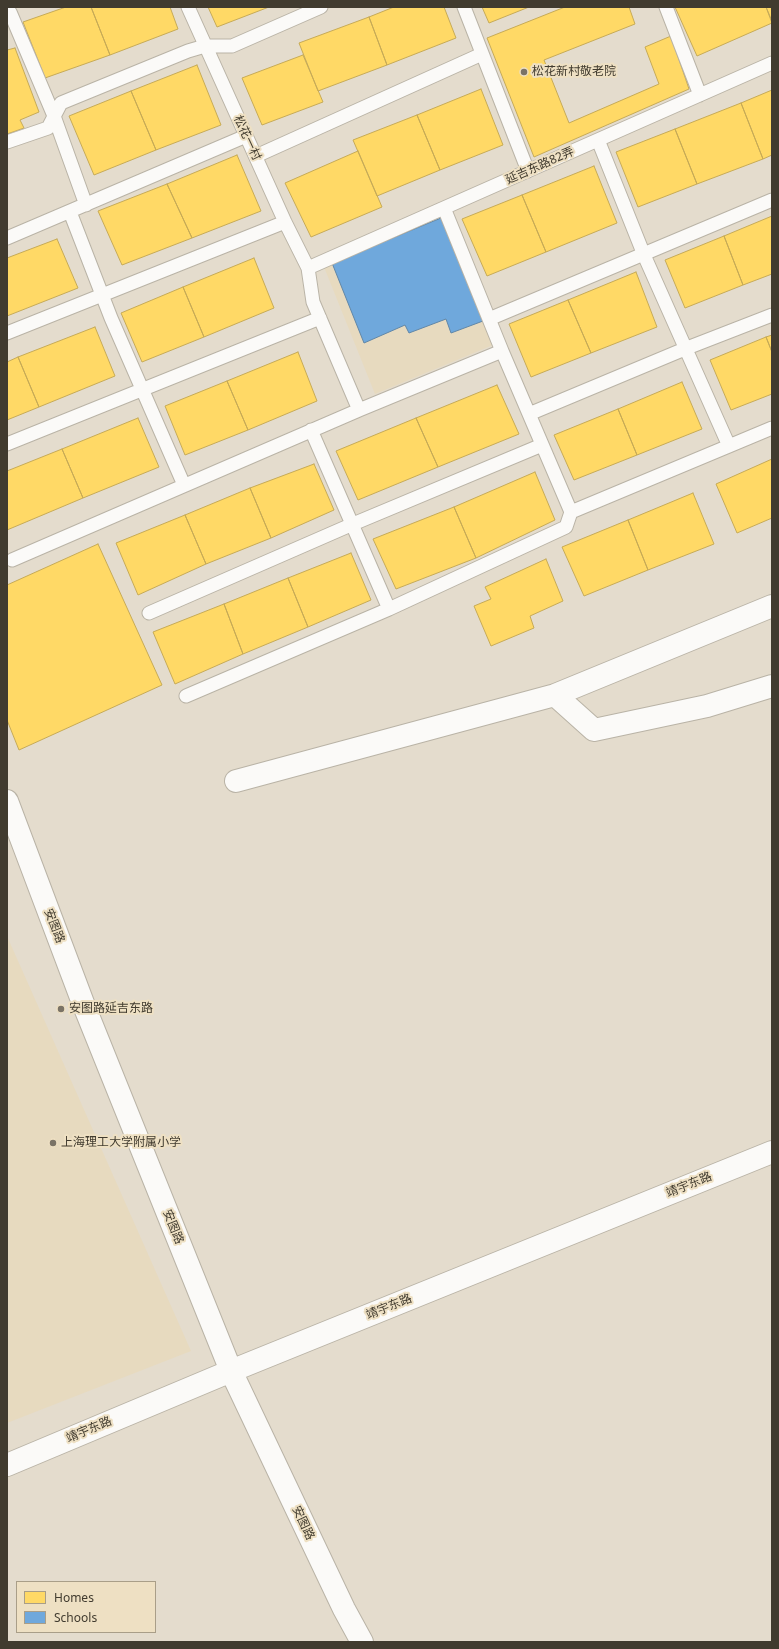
<!DOCTYPE html>
<html>
<head>
<meta charset="utf-8">
<style>
	body { margin:0 }
	#map { position:relative; width:779px; height:1649px; overflow:hidden; background:#e4dccd; font-family:"Noto Sans",sans-serif }
	canvas { display:block }
	.frame { position:absolute; inset:0; border:8px solid #413b2f; pointer-events:none }
	.legend { position:absolute; left:16px; top:1581px; width:140px; height:52px; box-sizing:border-box; background:#eee0c3; border:1px solid #a99e88; margin:0; padding:5px 7px; list-style:none; font-size:12px; color:#413b2f }
	.legend li { display:flex; align-items:center; gap:8px; height:20px }
	.legend b { width:20px; border:1px solid #a99e88 }
</style>
</head>
<body>
<div id="map">
<canvas width="779" height="1649"></canvas>
<div class="frame"></div>
<ul class="legend">
<li><b style="height:11px;background:#ffd966"></b>Homes</li>
<li><b style="height:11px;background:#6fa8dc"></b>Schools</li>
</ul>
</div>
<script>
const ctx = document.querySelector('canvas').getContext('2d');
ctx.lineJoin = 'round';
function fillPath(path, color) {
  ctx.fillStyle = color;
  ctx.fill(path, 'evenodd');
}
function toPath(rows) {
  const path = new Path2D();
  for (const r of rows) {
    path.moveTo(r[0], r[1]);
    for (let i = 2; i < r.length; i += 2) path.lineTo(r[i], r[i + 1]);
  }
  return path;
}
function stroke(path, color, width, dash) {
  ctx.strokeStyle = color;
  ctx.lineWidth = width;
  ctx.lineCap = dash ? 'butt' : 'round';
  ctx.setLineDash(dash || []);
  ctx.stroke(path);
}
function drawText(font, color, halo, rows, align = 'center') {
  ctx.font = font + ' "Noto Sans","Noto Sans SC",sans-serif';
  ctx.lineWidth = 4;
  ctx.setLineDash([]);
  ctx.textBaseline = 'middle';
  ctx.strokeStyle = halo;
  ctx.fillStyle = color;
  for (const [text, x, y, turn = 0] of rows) {
    ctx.save();
    ctx.translate(x, y);
    ctx.rotate((+turn || 0) * Math.PI / 180);
    ctx.textAlign = isNaN(turn) ? turn : align;
    if (halo) ctx.strokeText(text, 0, 0);
    ctx.fillText(text, 0, 0);
    ctx.restore();
  }
}
fillPath(toPath([
	[438,211,493,345,375,394,322,262],
	[7,936,191,1351,7,1423]
]), '#e7dabf');
const homes = toPath([
	[66,7,91,7,110,55,45,78,23,22,66,7],
	[91,7,170,7,178,29,110,55,91,7],
	[208,7,269,7,217,27,208,7],
	[394,7,444,7,456,38,387,65,369,17,394,7],
	[482,7,529,7,489,23,482,7],
	[565,7,629,7,635,24,544,60,569,123,659,84,645,47,671,36,689,89,534,157,487,38,565,7],
	[675,7,766,7,772,23,697,56,675,7],
	[766,7,772,7,772,21,766,7],
	[369,17,387,65,318,91,299,43,369,17],
	[15,48,39,112,20,120,24,128,7,134,7,50,15,48],
	[303,55,323,102,262,125,242,78,303,55],
	[197,65,221,125,156,150,131,91,197,65],
	[481,89,503,145,440,170,417,115,481,89],
	[772,90,772,155,763,159,741,103,772,90],
	[131,91,156,150,94,175,69,116,131,91],
	[741,103,763,159,697,184,675,129,741,103],
	[417,115,440,170,377,196,353,140,417,115],
	[675,129,697,184,638,207,616,152,675,129],
	[358,151,382,207,311,237,285,183,358,151],
	[237,155,261,211,192,238,167,184,237,155],
	[594,166,617,223,546,252,522,195,594,166],
	[167,184,192,238,122,265,98,211,167,184],
	[522,195,546,252,487,276,462,219,522,195],
	[772,216,772,274,743,285,724,236,772,216],
	[724,236,743,285,685,308,665,260,724,236],
	[57,239,78,288,7,316,7,258,57,239],
	[254,258,274,308,204,337,183,287,254,258],
	[636,272,657,327,591,353,568,300,636,272],
	[183,287,204,337,142,362,121,313,183,287],
	[568,300,591,353,531,377,509,324,568,300],
	[95,327,115,376,39,407,18,357,95,327],
	[772,335,772,352,766,337,772,335],
	[766,337,772,352,772,394,731,410,710,360,766,337],
	[298,352,317,401,248,430,227,381,298,352],
	[18,357,39,407,7,420,7,362,18,357],
	[227,381,248,430,185,455,165,406,227,381],
	[682,382,702,429,637,455,618,409,682,382],
	[497,385,519,434,438,467,416,418,497,385],
	[618,409,637,455,574,480,554,435,618,409],
	[138,418,159,467,83,498,62,449,138,418],
	[416,418,438,467,358,500,336,451,416,418],
	[62,449,83,498,7,530,7,471,62,449],
	[772,459,772,518,737,533,716,484,772,459],
	[314,464,334,510,271,538,250,488,314,464],
	[535,472,555,520,476,558,454,507,535,472],
	[250,488,271,538,206,564,185,515,250,488],
	[693,493,714,544,648,570,628,520,693,493],
	[454,507,476,558,396,589,373,539,454,507],
	[185,515,206,564,138,595,116,543,185,515],
	[628,520,648,570,584,596,562,547,628,520],
	[98,544,162,685,19,750,7,720,7,585,98,544],
	[351,553,371,600,308,627,288,578,351,553],
	[546,559,563,601,530,616,534,628,491,646,474,606,491,599,485,587,546,559],
	[288,578,308,627,243,654,224,604,288,578],
	[224,604,243,654,175,684,153,632,224,604]
]);
fillPath(homes, '#ffd966');
stroke(homes, '#c6aa56', 1);
const schools = toPath([
	[441,218,483,321,451,333,446,319,409,333,405,325,364,343,332,263,441,218]
]);
fillPath(schools, '#6fa8dc');
stroke(schools, '#6187a8', 1);
const service = toPath([
	[464,7,528,171],
	[666,7,700,95],
	[10,12,54,116,86,205],
	[598,140,644,255,729,446],
	[7,142,48,128,61,103,188,51,205,46,232,46,321,7],
	[256,156,482,54],
	[444,208,502,351],
	[70,212,111,318,184,485],
	[7,238,246,136],
	[308,268,772,63],
	[489,319,772,200],
	[7,333,285,222],
	[359,410,502,351,571,512,772,428],
	[529,414,687,348,772,315],
	[311,430,389,609],
	[7,444,320,318],
	[12,560,359,410,313,302,308,268,285,222,188,7],
	[149,613,353,524,542,445],
	[186,696,389,609,566,527,571,512]
]);
const minor = toPath([
	[555,695,594,730,707,706,772,686],
	[236,781,555,695,772,606],
	[7,801,83,1003,231,1371,344,1609,362,1642],
	[7,1465,231,1371,772,1152]
]);
stroke(service, '#b9b3a6', 15);
stroke(minor, '#b9b3a6', 24);
stroke(service, '#fbfaf8', 13);
stroke(minor, '#fbfaf8', 22);
for (const [x, y, r, color] of [
	[524,72,4,"#7a7366"],
	[61,1009,4,"#7a7366"],
	[53,1143,4,"#7a7366"]
]) {
  const dot = new Path2D();
  dot.arc(x, y, r, 0, 2 * Math.PI);
  ctx.fillStyle = color;
  ctx.fill(dot);
  stroke(dot, '#eee0c3', 1.5);
}
drawText('12px', '#413b2f', '#eee0c3', [
	["松花新村敬老院",532,72],
	["安图路延吉东路",69,1009],
	["上海理工大学附属小学",61,1143]
], 'left');
drawText('12px', '#413b2f', '#eee0c3', [
	["松花一村",247,138,65],
	["延吉东路82弄",540,166,-24],
	["安图路",54,926,69],
	["靖宇东路",689,1185,-22],
	["安图路",173,1227,68],
	["靖宇东路",389,1307,-22],
	["靖宇东路",89,1430,-23],
	["安图路",303,1523,65]
]);
</script>
</body>
</html>
